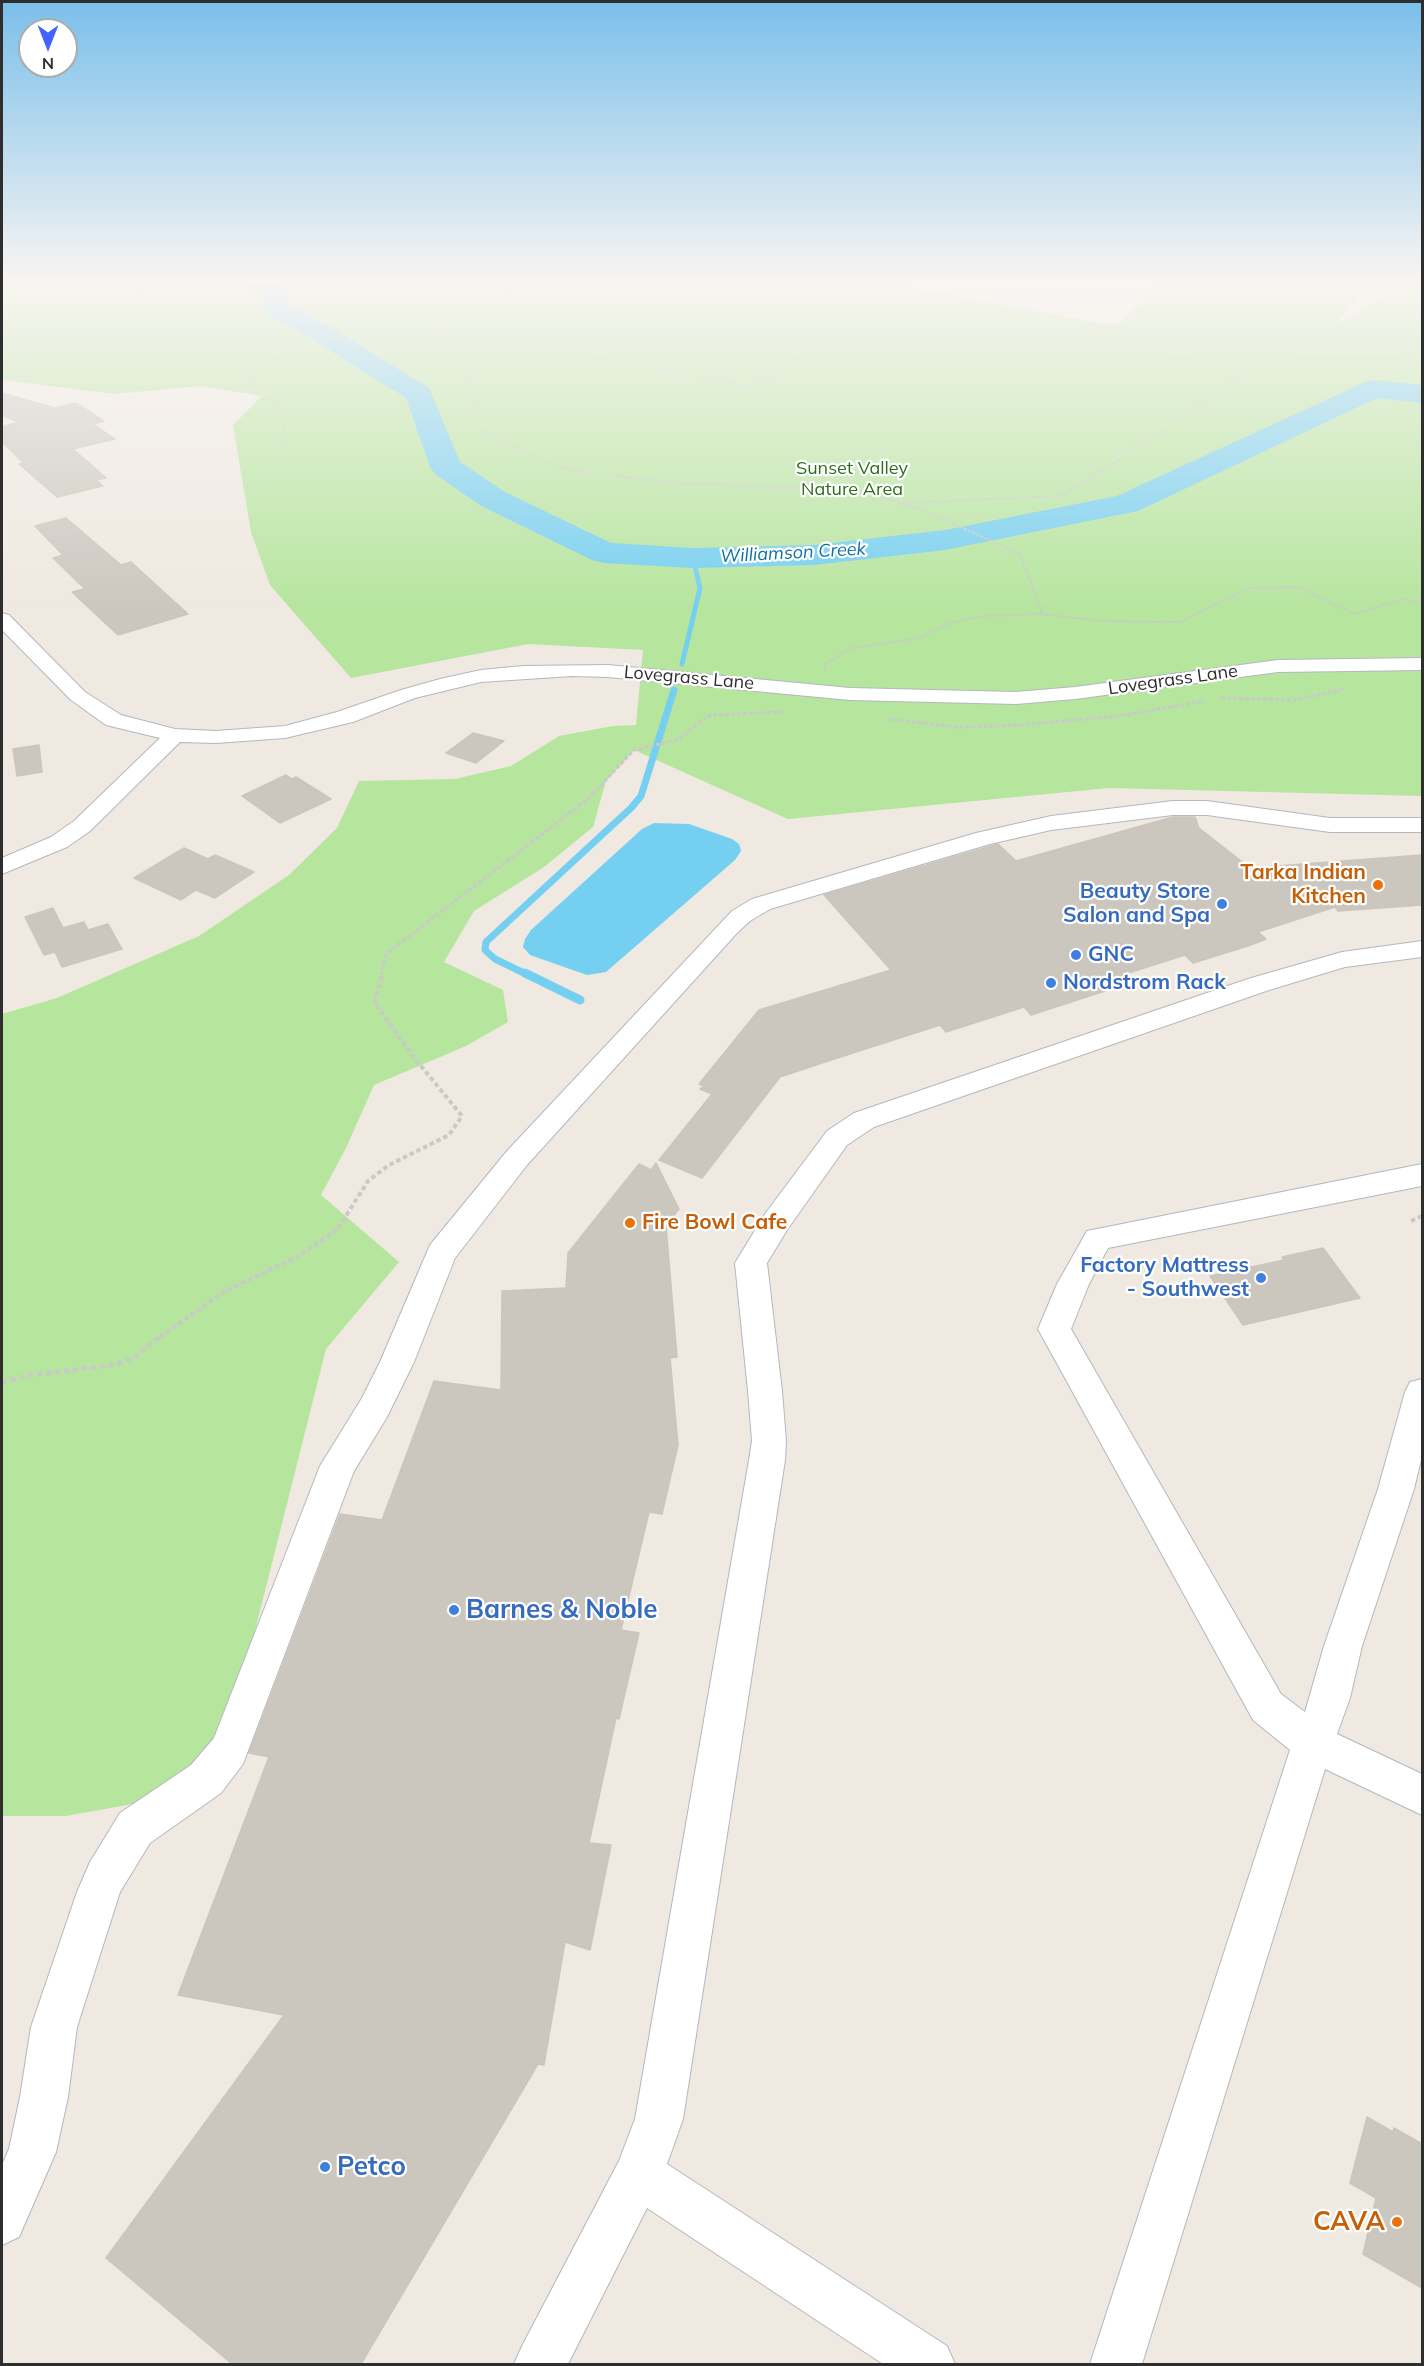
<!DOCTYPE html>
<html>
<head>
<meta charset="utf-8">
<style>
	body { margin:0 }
	#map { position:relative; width:1424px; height:2366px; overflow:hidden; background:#efe9e1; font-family:Mulish,sans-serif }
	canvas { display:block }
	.frame { position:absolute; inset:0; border:3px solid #2e2e2e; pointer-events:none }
	.north { position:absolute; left:18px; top:18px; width:60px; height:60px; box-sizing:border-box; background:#fff; border:2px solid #ababab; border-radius:50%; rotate:180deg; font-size:16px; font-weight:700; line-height:24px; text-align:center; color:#2e2e2e }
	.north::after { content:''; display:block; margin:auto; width:21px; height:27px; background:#4264fb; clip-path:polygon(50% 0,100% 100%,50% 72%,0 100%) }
</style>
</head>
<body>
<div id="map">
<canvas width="1424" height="2366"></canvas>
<div class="frame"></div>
<div class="north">N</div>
</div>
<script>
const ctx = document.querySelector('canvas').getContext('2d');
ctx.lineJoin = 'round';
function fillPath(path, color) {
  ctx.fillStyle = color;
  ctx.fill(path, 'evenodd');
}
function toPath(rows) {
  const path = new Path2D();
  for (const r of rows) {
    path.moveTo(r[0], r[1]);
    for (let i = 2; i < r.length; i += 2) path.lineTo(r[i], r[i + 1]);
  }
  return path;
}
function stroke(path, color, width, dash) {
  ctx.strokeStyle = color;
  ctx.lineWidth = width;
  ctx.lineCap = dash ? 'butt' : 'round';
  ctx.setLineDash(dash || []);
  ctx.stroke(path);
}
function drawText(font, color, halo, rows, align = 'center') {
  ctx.font = font + ' Mulish,sans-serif';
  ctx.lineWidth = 4.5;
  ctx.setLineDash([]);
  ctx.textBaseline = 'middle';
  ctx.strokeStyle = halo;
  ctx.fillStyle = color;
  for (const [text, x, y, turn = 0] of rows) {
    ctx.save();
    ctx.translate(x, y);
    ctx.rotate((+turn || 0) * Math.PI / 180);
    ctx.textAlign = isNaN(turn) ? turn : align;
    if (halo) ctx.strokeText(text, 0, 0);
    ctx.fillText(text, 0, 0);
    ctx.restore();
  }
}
fillPath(toPath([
	[2,279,867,279,1116,326,1165,279,1422,279,1422,293,1368,286,1335,325,1394,290,1422,294,1422,796,1109,788,788,819,634,750,606,781,593,827,544,867,474,911,444,962,503,990,508,1022,466,1046,374,1085,346,1148,321,1195,399,1262,326,1349,215,1789,66,1816,2,1816,2,1014,57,998,199,936,289,875,337,828,359,781,455,779,511,766,559,736,613,726,636,725,643,650,528,644,351,678,270,585,251,532,233,425,262,396,201,386,114,394,2,380]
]), '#b6e59e');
fillPath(toPath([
	[654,823,689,824,732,839,739,844,741,851,735,860,606,972,587,975,530,955,523,947,525,939,531,930,642,829]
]), '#75cff0');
stroke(toPath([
	[682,664,700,588,693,558]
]), '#75cff0', 5);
stroke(toPath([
	[528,975,495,959,485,950,486,942,631,808,641,796,674,690]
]), '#75cff0', 7);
stroke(toPath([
	[525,973,580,1000]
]), '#75cff0', 9);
fillPath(toPath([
	[236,279,267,279,284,289,288,294,289,306,328,326,429,388,460,462,505,492,611,543,693,548,814,545,945,530,1117,496,1363,383,1373,380,1422,385,1422,403,1377,398,1138,511,945,550,814,565,693,568,604,563,592,560,481,506,435,474,430,467,406,398,310,338,268,315,264,310,263,297,239,284,236,279]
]), '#75cff0');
const building = toPath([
	[2,393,55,408,76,403,104,421,93,424,115,439,73,449,106,478,96,480,103,486,57,497,19,464,24,463,2,442,2,427,18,422,2,415,2,393],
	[66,518,121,565,131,562,188,614,118,635,72,592,85,589,53,558,63,555,35,526,66,518],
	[473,733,504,741,476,763,446,753,473,733],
	[39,745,42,772,17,776,13,749,39,745],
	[286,775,292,779,296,777,331,799,280,823,242,796,286,775],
	[1173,817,1195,817,1199,828,1250,868,1422,855,1422,905,1338,911,1335,907,1258,932,1266,939,1248,946,1193,963,1185,955,1097,983,1105,991,1031,1015,1024,1007,946,1032,940,1025,828,1061,780,1077,702,1178,659,1160,712,1094,700,1089,704,1086,699,1084,759,1010,891,970,824,895,998,844,1016,861,1173,817],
	[184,848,208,859,215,855,254,872,215,898,196,890,181,900,134,878,184,848],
	[53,908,63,928,84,922,88,930,108,924,122,949,62,967,55,952,44,955,25,917,53,908],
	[656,1163,679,1209,666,1226,677,1357,670,1358,678,1445,662,1514,649,1512,621,1630,639,1633,619,1719,616,1718,589,1843,611,1845,590,1950,565,1942,544,2065,538,2064,361,2364,232,2364,106,2258,284,2015,178,1995,269,1757,249,1753,340,1514,382,1520,434,1381,501,1390,502,1291,566,1288,568,1253,639,1164,651,1170,656,1163],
	[1323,1248,1360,1298,1243,1325,1210,1276,1284,1260,1282,1257,1323,1248],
	[1367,2117,1393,2132,1394,2128,1422,2144,1422,2288,1363,2254,1376,2198,1350,2183,1367,2117]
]);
fillPath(building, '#cbc7bf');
stroke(building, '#cbc5ba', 1.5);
const minor = toPath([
	[2,613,9,615,85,692,121,715,175,729,216,731,285,726,337,712,401,690,440,679,481,670,523,666,608,665,850,688,1016,692,1075,687,1278,660,1422,658,1422,670,1278,672,1075,699,1016,704,850,700,608,677,572,676,481,682,415,698,353,722,285,738,216,743,180,742,90,831,67,847,2,874,2,858,51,837,74,821,160,738,106,725,71,700,2,630,2,613],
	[1173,801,1207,801,1330,818,1422,818,1422,832,1330,832,1207,815,1173,815,1051,830,990,844,770,909,750,921,737,933,527,1165,455,1258,414,1362,387,1417,354,1471,243,1764,221,1793,150,1843,120,1892,77,2027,68,2097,56,2152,19,2237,2,2245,2,2165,9,2149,20,2097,31,2027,77,1892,90,1862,120,1813,191,1765,214,1738,320,1466,362,1398,380,1362,430,1245,507,1151,732,911,752,899,976,833,1051,816,1173,801],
	[1422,941,1422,957,1345,967,1269,990,874,1127,847,1145,787,1230,767,1263,782,1391,786,1441,785,1460,683,2119,667,2164,947,2346,955,2364,883,2364,647,2208,568,2364,514,2364,522,2346,619,2161,635,2119,749,1460,752,1441,748,1391,735,1263,765,1214,827,1131,854,1113,1251,978,1342,952,1422,941],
	[1422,1164,1422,1186,1108,1248,1089,1284,1071,1329,1281,1694,1305,1712,1324,1646,1378,1489,1405,1392,1410,1382,1422,1379,1422,1456,1414,1489,1362,1646,1350,1698,1337,1734,1422,1774,1422,1815,1325,1769,1142,2364,1090,2364,1290,1750,1253,1720,1038,1329,1057,1284,1087,1231,1422,1164]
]);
stroke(minor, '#b4b7c1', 2);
stroke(toPath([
	[115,279,163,306,208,312,273,330,295,345,342,336,445,330,470,379,477,428,500,442,546,460],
	[513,279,513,291,485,308,446,320,445,330,517,329,589,357,749,386,781,373,803,353,882,339,900,325,927,320,994,335,1209,362,1382,358,1422,363],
	[1284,359,1276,342,1285,330,1321,315,1338,292,1366,279],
	[285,456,283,410,279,403,241,388,295,345],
	[1118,460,1212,397,1254,361]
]), '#c9c9c9', 1.5, [2, 1.5]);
stroke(toPath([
	[542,459,572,471,678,483,862,491,923,510,1020,554,1042,613],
	[906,503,1061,496,1121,459],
	[824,669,827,663,851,648,916,639,952,622,985,616,1042,614,1103,621,1179,622,1250,588,1298,587,1354,614,1404,599,1422,603]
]), '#c9c9c9', 2, [3, 1.5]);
stroke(toPath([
	[1221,698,1294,700,1344,689],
	[888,719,955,727,1007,726,1119,716,1205,701],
	[381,975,386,954,588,799,634,750,677,740,710,715,783,712]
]), '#c9c9c9', 3, [4, 2]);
stroke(toPath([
	[1411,1221,1422,1216],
	[160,1337,225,1291,295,1258,337,1230,368,1181,389,1165,449,1135,462,1116,412,1055,375,1003,382,973]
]), '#c9c9c9', 4, [4.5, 3]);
stroke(toPath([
	[2,1382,32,1375,113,1365,134,1358,161,1335]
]), '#c9c9c9', 4.5, [5, 4]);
fillPath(minor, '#fff');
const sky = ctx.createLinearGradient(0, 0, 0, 610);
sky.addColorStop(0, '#7abfeb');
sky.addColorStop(0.46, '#f8f5f2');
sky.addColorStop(1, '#f8f5f200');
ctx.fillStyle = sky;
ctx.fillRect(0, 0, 1424, 610);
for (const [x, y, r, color] of [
	[1378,885,6,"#e8710a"],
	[1222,904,6,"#3f7fe0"],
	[1076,955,6,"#3f7fe0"],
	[1051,983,6,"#3f7fe0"],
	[630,1223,6,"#e8710a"],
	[1261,1278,6,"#3f7fe0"],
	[454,1610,6,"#3f7fe0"],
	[325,2167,6,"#3f7fe0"],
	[1397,2222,6,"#e8710a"]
]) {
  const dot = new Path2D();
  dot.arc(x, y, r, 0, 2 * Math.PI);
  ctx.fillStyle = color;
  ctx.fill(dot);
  stroke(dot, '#fff', 2);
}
drawText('18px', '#2c6e1b', '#fff', [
	["Sunset Valley",852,469],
	["Nature Area",852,490]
]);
drawText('italic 18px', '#0d6fa3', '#fff', [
	["Williamson Creek",793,553,-3]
]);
drawText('18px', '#2e2e2e', '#fff', [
	["Lovegrass Lane",689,678,5],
	["Lovegrass Lane",1173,680,-8]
]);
drawText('bold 21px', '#c56008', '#fff', [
	["Tarka Indian",1366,873],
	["Kitchen",1366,897],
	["Fire Bowl Cafe",642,1223,"left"]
], 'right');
drawText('bold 21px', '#366cbe', '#fff', [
	["Beauty Store",1210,892],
	["Salon and Spa",1210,916],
	["GNC",1088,955,"left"],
	["Nordstrom Rack",1063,983,"left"],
	["Factory Mattress",1249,1266],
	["- Southwest",1249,1290]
], 'right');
drawText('bold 26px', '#366cbe', '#fff', [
	["Barnes & Noble",466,1610],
	["Petco",337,2167]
], 'left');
drawText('bold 26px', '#c56008', '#fff', [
	["CAVA",1385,2222]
], 'right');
</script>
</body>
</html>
